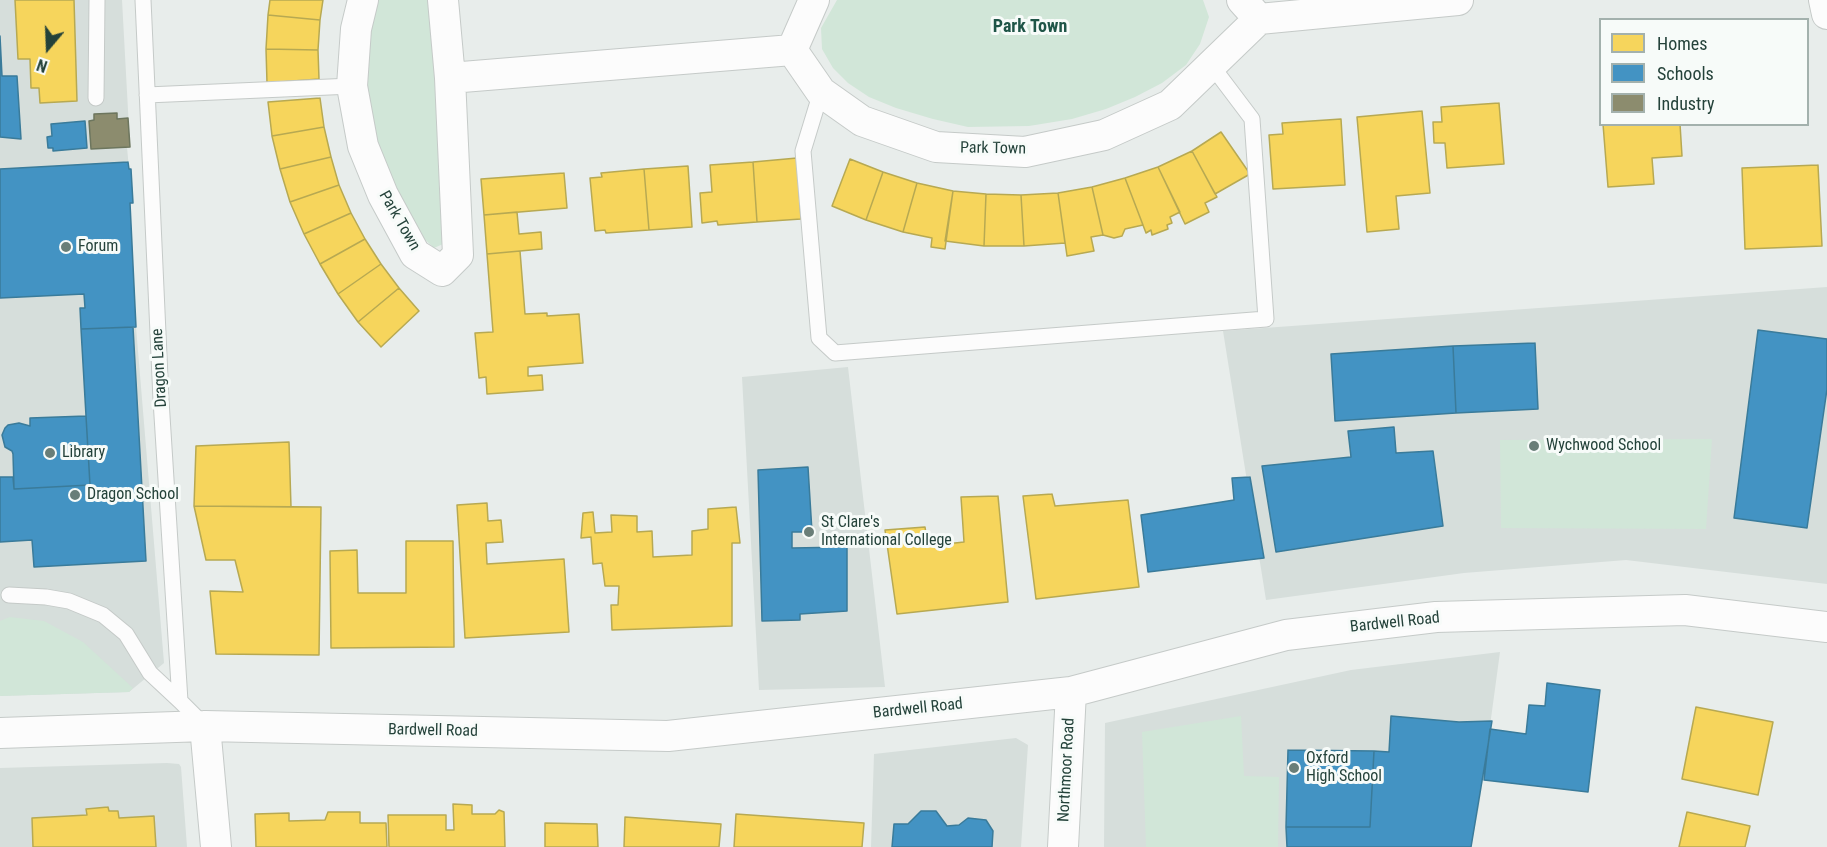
<!DOCTYPE html>
<html>
<head>
<meta charset="utf-8">
<style>
	body { margin:0 }
	#map { position:relative; width:1827px; height:847px; overflow:hidden; background:#e8edeb; font-family:"Roboto Condensed",sans-serif }
	canvas { display:block }
	.legend { position:absolute; left:1599px; top:18px; width:210px; height:108px; box-sizing:border-box; background:#f7fbf9; border:2px solid #a3b1ad; margin:0; padding:8px 10px; list-style:none; font-size:18px; color:#24423a }
	.legend li { display:flex; align-items:center; gap:12px; height:30px }
	.legend b { width:30px; border:2px solid #a3b1ad }
	.north { position:absolute; left:18px; top:18px; width:60px; height:60px; -webkit-text-stroke:4px #f7fbf9; paint-order:stroke; rotate:199deg; font-size:16px; font-weight:700; line-height:24px; text-align:center; color:#24423a }
	.north::after { content:''; display:block; margin:auto; width:21px; height:27px; background:#24423a; clip-path:polygon(50% 0,100% 100%,50% 72%,0 100%) }
</style>
</head>
<body>
<div id="map">
<canvas width="1827" height="847"></canvas>
<ul class="legend">
<li><b style="height:16px;background:#f6d55c"></b>Homes</li>
<li><b style="height:16px;background:#4393c3"></b>Schools</li>
<li><b style="height:16px;background:#8c8c6e"></b>Industry</li>
</ul>
<div class="north">N</div>
</div>
<script>
const ctx = document.querySelector('canvas').getContext('2d');
ctx.lineJoin = 'round';
function fillPath(path, color) {
  ctx.fillStyle = color;
  ctx.fill(path, 'evenodd');
}
function toPath(rows) {
  const path = new Path2D();
  for (const r of rows) {
    path.moveTo(r[0], r[1]);
    for (let i = 2; i < r.length; i += 2) path.lineTo(r[i], r[i + 1]);
  }
  return path;
}
function stroke(path, color, width, dash) {
  ctx.strokeStyle = color;
  ctx.lineWidth = width;
  ctx.lineCap = dash ? 'butt' : 'round';
  ctx.setLineDash(dash || []);
  ctx.stroke(path);
}
function drawText(font, color, halo, rows, align = 'center') {
  ctx.font = font + ' "Roboto Condensed",sans-serif';
  ctx.lineWidth = 6;
  ctx.setLineDash([]);
  ctx.textBaseline = 'middle';
  ctx.strokeStyle = halo;
  ctx.fillStyle = color;
  for (const [text, x, y, turn = 0] of rows) {
    ctx.save();
    ctx.translate(x, y);
    ctx.rotate((+turn || 0) * Math.PI / 180);
    ctx.textAlign = isNaN(turn) ? turn : align;
    if (halo) ctx.strokeText(text, 0, 0);
    ctx.fillText(text, 0, 0);
    ctx.restore();
  }
}
fillPath(toPath([
	[0,0,122,0,130,147,127,147,129,169,131,169,133,203,130,204,136,327,164,663,129,692,0,696],
	[1827,287,1827,584,1626,560,1464,573,1266,600,1223,331],
	[848,367,885,687,759,690,742,377],
	[1500,652,1479,807,1471,847,1104,847,1105,723,1351,670],
	[1016,738,1028,745,1021,847,871,847,874,754],
	[167,763,179,764,181,767,187,847,0,847,0,768]
]), '#d6dedb');
fillPath(toPath([
	[372,0,432,0,452,240,434,248,403,219,383,186,361,91],
	[837,0,1203,0,1209,17,1200,44,1186,65,1162,83,1135,97,1106,109,1072,119,1029,126,968,127,933,119,896,108,869,97,848,83,833,68,822,49,821,28],
	[1712,439,1706,529,1501,528,1500,440],
	[10,617,44,621,83,642,133,688,129,692,0,696,0,621],
	[1241,716,1244,776,1279,777,1278,847,1146,847,1142,732]
]), '#d1e6d8');
const homes = toPath([
	[15,0,74,0,77,101,40,103,39,88,31,88,30,59,18,59,15,0],
	[270,0,323,0,320,20,268,15,270,0],
	[268,15,320,20,318,50,266,49,268,15],
	[266,49,318,50,319,79,267,83,266,49],
	[320,98,324,127,272,136,268,102,320,98],
	[1499,103,1504,164,1447,168,1445,143,1434,143,1433,122,1442,122,1441,107,1499,103],
	[1422,111,1430,193,1396,196,1399,229,1367,232,1357,117,1422,111],
	[1341,119,1345,185,1273,189,1269,135,1283,134,1282,123,1341,119],
	[1603,124,1680,124,1682,156,1652,158,1654,184,1608,187,1603,124],
	[324,127,331,157,280,169,272,136,324,127],
	[1221,132,1250,174,1215,194,1192,151,1221,132],
	[1192,151,1217,197,1205,203,1209,212,1185,224,1158,167,1192,151],
	[331,157,339,185,290,202,280,169,331,157],
	[797,158,801,219,757,222,753,162,797,158],
	[850,159,883,172,866,220,832,206,850,159],
	[753,162,757,222,718,225,717,221,702,223,700,193,712,192,710,165,753,162],
	[1818,165,1822,246,1745,249,1742,168,1818,165],
	[688,166,692,227,649,230,644,169,688,166],
	[1158,167,1180,212,1170,217,1172,223,1167,225,1168,229,1152,235,1151,230,1146,233,1125,178,1158,167],
	[644,169,649,230,606,233,605,230,595,231,590,178,602,177,601,173,644,169],
	[883,172,917,183,903,232,866,220,883,172],
	[564,173,567,208,484,215,481,179,564,173],
	[1125,178,1143,225,1125,229,1122,236,1114,238,1103,235,1092,187,1125,178],
	[917,183,953,191,945,249,931,247,932,238,903,232,917,183],
	[339,185,351,213,304,234,290,202,339,185],
	[1092,187,1103,235,1091,237,1094,251,1067,256,1058,193,1092,187],
	[953,191,986,194,984,246,945,241,953,191],
	[1058,193,1065,243,1024,246,1021,195,1058,193],
	[986,194,1021,195,1024,246,984,246,986,194],
	[517,212,519,234,541,232,542,249,487,254,484,215,517,212],
	[351,213,365,239,320,264,304,234,351,213],
	[365,239,381,264,338,294,320,264,365,239],
	[520,251,525,314,547,313,547,316,579,314,583,363,528,367,528,376,542,375,543,390,487,394,486,377,479,378,475,333,493,332,487,254,520,251],
	[381,264,399,288,358,322,338,294,381,264],
	[399,288,419,311,381,347,358,322,399,288],
	[289,442,291,507,194,506,196,446,289,442],
	[1052,494,1055,506,1128,500,1139,587,1036,599,1023,496,1052,494],
	[998,496,1008,602,897,614,885,530,925,527,928,546,964,542,961,497,998,496],
	[487,503,488,521,501,520,503,542,486,543,487,564,564,559,569,632,465,638,457,505,487,503],
	[194,506,321,507,319,655,216,654,210,591,243,592,235,560,206,560,194,506],
	[736,507,740,543,732,543,732,626,612,630,611,605,618,605,619,586,605,586,602,563,593,564,591,537,581,538,583,513,593,512,595,533,612,532,611,515,637,516,637,532,652,531,653,557,692,555,692,531,708,529,708,509,736,507],
	[406,541,453,541,454,647,331,648,330,551,357,550,358,593,406,593,406,541],
	[1696,707,1773,722,1758,795,1682,779,1696,707],
	[453,804,472,805,472,814,495,814,499,810,504,812,505,847,389,847,388,815,446,815,446,830,454,830,453,804],
	[108,807,109,811,118,811,119,818,154,816,156,847,33,847,32,818,87,815,86,809,108,807],
	[328,812,360,812,360,823,386,823,387,847,256,847,255,814,289,813,289,821,325,820,328,812],
	[1687,812,1750,826,1745,847,1679,847,1687,812],
	[736,814,864,823,862,847,734,847,736,814],
	[625,817,721,824,719,847,624,847,625,817],
	[545,823,597,824,598,847,545,847,545,823]
]);
fillPath(homes, '#f6d55c');
stroke(homes, '#b7a952', 1.5);
const schools = toPath([
	[0,36,2,76,17,76,21,139,0,137,0,36],
	[85,121,87,148,53,151,53,148,48,148,47,137,52,136,51,124,85,121],
	[128,162,129,169,131,169,133,203,130,203,136,327,81,329,80,308,85,308,84,294,0,298,0,169,128,162],
	[133,327,146,561,34,567,32,540,0,542,0,477,13,477,14,489,90,485,81,329,133,327],
	[1758,330,1827,339,1827,389,1807,528,1734,518,1758,330],
	[1535,343,1538,409,1456,413,1453,346,1535,343],
	[1453,346,1456,413,1335,421,1331,354,1453,346],
	[86,416,90,485,14,489,13,454,12,451,5,447,2,435,5,428,8,425,19,423,30,426,30,418,86,416],
	[1394,427,1396,453,1433,451,1443,526,1276,552,1262,466,1351,457,1348,431,1394,427],
	[808,467,812,532,792,532,792,548,847,547,847,611,800,614,800,620,762,621,758,470,808,467],
	[1250,477,1264,558,1148,572,1141,515,1234,500,1232,478,1250,477],
	[1547,683,1600,690,1588,792,1484,780,1490,729,1526,734,1529,705,1545,706,1547,683],
	[1391,716,1459,722,1492,721,1471,847,1287,847,1286,827,1370,827,1374,751,1389,752,1391,716],
	[1288,750,1374,751,1370,827,1286,827,1288,750],
	[921,811,936,811,947,826,959,825,968,818,986,820,993,831,992,847,892,847,894,824,908,824,921,811]
]);
fillPath(schools, '#4393c3');
stroke(schools, '#3a7b9a', 1.5);
const industry = toPath([
	[117,113,117,119,128,118,130,147,91,149,89,121,94,120,94,114,117,113]
]);
fillPath(industry, '#8c8c6e');
stroke(industry, '#6d765e', 1.5);
const service = toPath([
	[143,0,161,400,180,701,203,724],
	[821,92,803,151,819,338,835,353,1266,319,1252,119,1212,66],
	[147,95,352,86],
	[96,98,97,0],
	[9,595,46,597,69,601,103,615,126,634,150,673,180,701]
]);
const minor = toPath([
	[363,0,356,29,352,86,363,146,383,195,415,254,442,271,458,255,450,78,443,0],
	[814,0,792,50,821,92,862,121,936,147,1025,152,1104,135,1170,105,1259,19,1242,0],
	[1824,0,1827,14],
	[1259,19,1458,0],
	[450,78,792,50],
	[205,726,216,847],
	[0,733,205,726,668,736,1071,692,1286,635,1436,617,1685,610,1827,627],
	[1063,847,1071,692]
]);
stroke(service, '#c5cac8', 17);
stroke(minor, '#c5cac8', 32);
stroke(service, '#fcfcfc', 15);
stroke(minor, '#fcfcfc', 30);
for (const [x, y, r, color] of [
	[66,247,6,"#697e78"],
	[1534,446,6,"#697e78"],
	[50,453,6,"#697e78"],
	[75,495,6,"#697e78"],
	[809,532,6,"#697e78"],
	[1294,768,6,"#697e78"]
]) {
  const dot = new Path2D();
  dot.arc(x, y, r, 0, 2 * Math.PI);
  ctx.fillStyle = color;
  ctx.fill(dot);
  stroke(dot, '#f7fbf9', 2);
}
drawText('16px', '#24423a', '#f7fbf9', [
	["Park Town",993,149,1],
	["Park Town",399,221,60],
	["Dragon Lane",160,368,-93],
	["Bardwell Road",1395,623,-6],
	["Bardwell Road",918,709,-6],
	["Bardwell Road",433,731,1],
	["Northmoor Road",1067,770,-87]
]);
drawText('16px', '#24423a', '#f7fbf9', [
	["Forum",78,247],
	["Wychwood School",1546,446],
	["Library",62,453],
	["Dragon School",87,495],
	["St Clare's",821,523],
	["International College",821,541],
	["Oxford",1306,759],
	["High School",1306,777]
], 'left');
drawText('bold 18px', '#1f5548', '#f7fbf9', [
	["Park Town",1030,27]
]);
</script>
</body>
</html>
